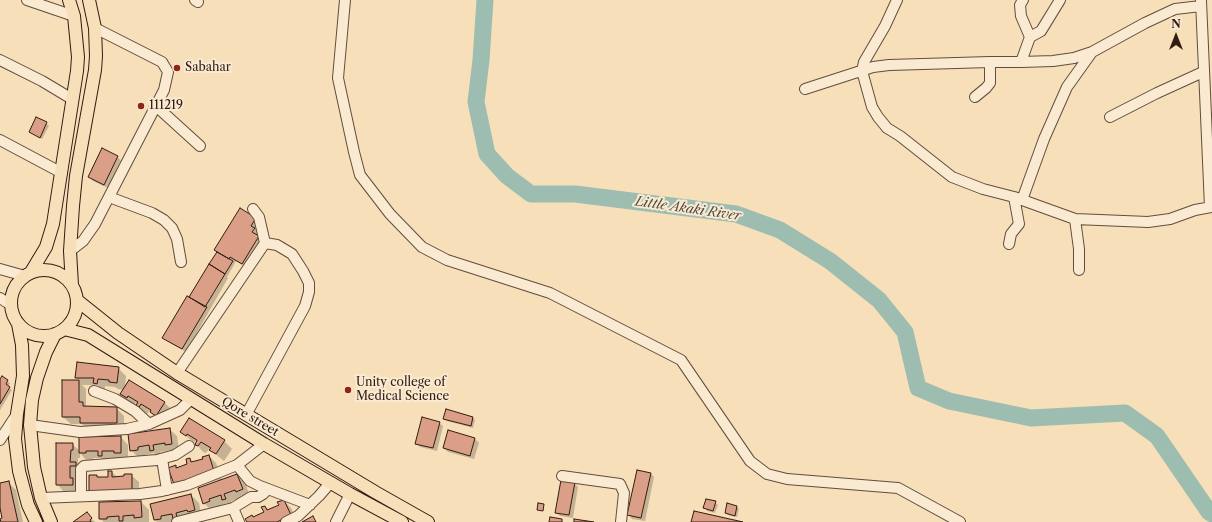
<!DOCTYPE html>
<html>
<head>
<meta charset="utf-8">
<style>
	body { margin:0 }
	#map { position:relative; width:1212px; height:522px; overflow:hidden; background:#f7dfb9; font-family:"Libre Caslon Text",serif }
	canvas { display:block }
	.north { position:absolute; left:1156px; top:16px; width:40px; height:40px; -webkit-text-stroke:3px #faead2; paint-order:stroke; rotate:0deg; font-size:11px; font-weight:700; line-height:16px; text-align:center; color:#311c12 }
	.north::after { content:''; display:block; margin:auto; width:14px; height:18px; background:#311c12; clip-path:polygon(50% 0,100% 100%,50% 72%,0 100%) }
</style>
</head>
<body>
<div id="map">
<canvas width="1212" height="522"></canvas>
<div class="north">N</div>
</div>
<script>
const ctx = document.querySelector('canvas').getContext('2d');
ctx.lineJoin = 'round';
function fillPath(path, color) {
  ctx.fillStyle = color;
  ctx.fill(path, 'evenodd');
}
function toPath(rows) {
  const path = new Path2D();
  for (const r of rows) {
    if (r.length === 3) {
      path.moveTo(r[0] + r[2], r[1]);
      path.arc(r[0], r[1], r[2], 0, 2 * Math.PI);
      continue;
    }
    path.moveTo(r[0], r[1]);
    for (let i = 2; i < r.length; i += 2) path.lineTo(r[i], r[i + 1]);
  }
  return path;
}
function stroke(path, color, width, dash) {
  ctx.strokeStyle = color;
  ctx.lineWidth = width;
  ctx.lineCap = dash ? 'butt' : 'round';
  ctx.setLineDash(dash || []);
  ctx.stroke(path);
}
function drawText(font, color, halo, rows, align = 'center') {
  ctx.font = font + ' "Libre Caslon Text",serif';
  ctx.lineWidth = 4;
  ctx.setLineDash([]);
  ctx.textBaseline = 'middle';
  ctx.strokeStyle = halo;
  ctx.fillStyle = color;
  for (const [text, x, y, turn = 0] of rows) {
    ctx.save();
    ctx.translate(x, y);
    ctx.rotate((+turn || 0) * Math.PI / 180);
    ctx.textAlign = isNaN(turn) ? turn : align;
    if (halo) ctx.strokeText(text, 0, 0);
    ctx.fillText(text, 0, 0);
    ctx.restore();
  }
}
fillPath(toPath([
	[46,123,49,126,42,139,30,132],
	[117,157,121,160,108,188,93,181,89,177],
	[255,219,260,224,256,231,259,234,258,236,263,241,247,268,236,261,227,277,228,278,186,352,167,341,163,337,218,252],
	[118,368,126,376,125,389,129,381,165,403,172,410,164,423,149,411,146,416,136,407,138,404,135,403,134,405,129,402,121,394,124,390,118,389,115,387,105,386,105,391,102,391,97,385,82,385,86,389,86,407,116,408,124,416,124,430,88,430,82,424,71,424,63,417,63,381,80,381,76,377],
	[2,378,10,383,8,387,12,390,0,410,0,381],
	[473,418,475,420,473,428,447,421,444,419],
	[439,423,443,426,437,451,420,447,416,443],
	[169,429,177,436,179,451,174,453,171,450,160,452,161,458,159,458,154,453,145,455,145,457,139,458,131,450],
	[449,431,475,439,479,443,474,459,448,452,444,448],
	[181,432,224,441,232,449,224,461,209,449,206,453,203,452,196,444,197,442,195,441,194,443],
	[121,437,128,445,128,460,122,460,120,458,109,458,109,463,107,463,101,458,93,458,94,461,87,461,80,453,80,458,78,458,78,466,80,492,64,492,57,484,72,444,80,451],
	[209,456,216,463,222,480,237,475,245,482,250,497,243,497,231,501,233,506,231,507,227,503,216,507,217,509,212,511,204,503,221,480,221,479,182,491,175,467,177,468,189,465,190,459,193,463,204,460],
	[112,472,117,477,131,475,139,482,139,498,90,491,90,476,96,476,98,478,109,478],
	[650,473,654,477,645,521,632,519,629,515],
	[9,483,16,490,23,522,2,522,3,519,2,514,0,512,0,484],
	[574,483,578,487,573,518,560,516,556,512],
	[191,495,199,503,202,518,175,522,157,522,155,520],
	[284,501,291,508,298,522,248,522,265,512,265,507,269,510,280,505],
	[141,502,149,510,149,522,104,522,100,519],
	[715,502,718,505,715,513,707,511,705,508],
	[728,505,737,507,739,509,737,517,728,515,726,513],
	[87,514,95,522,75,522]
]), '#0003');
stroke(toPath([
	[485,0,481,60,476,102,487,154,507,176,531,194,575,194,736,214,780,230,830,261,879,300,905,332,918,388,949,401,1031,418,1125,413,1157,436,1209,512,1212,514]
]), '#9dbdb0', 17);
const building = toPath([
	[36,117,47,122,40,138,29,132,36,117],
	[102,148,118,156,104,185,88,177,102,148],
	[240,208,256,218,251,226,255,228,252,232,259,236,242,264,230,257,229,259,214,250,240,208],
	[217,252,233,261,225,274,209,264,217,252],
	[209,264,225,274,205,307,189,297,209,264],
	[187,296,207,307,182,349,162,338,187,296],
	[77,362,119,367,117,383,109,382,109,380,98,379,97,384,93,383,94,378,75,378,77,362],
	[2,376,8,380,6,384,10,387,0,404,0,379,2,376],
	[62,380,79,380,79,402,83,402,83,406,117,407,117,423,80,423,80,417,62,417,62,380],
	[129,380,165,402,156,416,150,412,151,410,141,404,138,409,135,407,138,402,128,396,127,398,120,394,129,380],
	[446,409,473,417,471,426,443,419,446,409],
	[422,417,440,422,433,448,415,444,422,417],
	[189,418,225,440,216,454,209,450,211,448,201,442,198,446,195,445,197,440,187,434,186,436,180,432,189,418],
	[170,428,172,444,165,445,165,443,153,445,154,450,150,451,149,445,138,447,138,450,130,451,128,434,170,428],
	[448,430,475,438,470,456,443,448,448,430],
	[121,436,121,453,114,453,114,451,102,451,102,456,98,456,98,451,86,451,86,453,79,453,79,437,121,436],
	[56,443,73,443,73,450,71,450,70,462,76,462,76,466,70,466,70,478,73,478,73,485,56,485,56,443],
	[209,455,214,471,174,484,168,468,176,465,176,468,187,464,186,459,190,458,191,462,203,459,202,457,209,455],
	[637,470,651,473,641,518,627,515,637,470],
	[108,471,112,471,112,477,124,476,124,474,132,474,132,490,89,491,89,475,97,475,97,477,108,477,108,471],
	[237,474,243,489,236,492,235,490,224,494,226,499,222,500,221,495,209,499,210,501,203,504,198,488,237,474],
	[561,480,575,482,569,515,555,513,561,480],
	[9,481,18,522,1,522,0,519,2,518,0,508,0,483,9,481],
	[191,494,195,510,188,512,187,510,176,513,177,518,173,519,172,514,161,516,161,519,154,520,150,504,191,494],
	[706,499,716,501,713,511,703,508,706,499],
	[284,500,291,515,277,522,247,522,245,519,252,515,253,517,264,512,261,507,265,506,267,510,279,505,277,502,284,500],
	[141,501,142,517,134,518,134,515,123,516,123,521,119,521,119,516,107,517,107,519,99,519,99,502,141,501],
	[538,503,544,504,543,511,537,510,538,503],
	[727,503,737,506,735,516,725,513,727,503],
	[694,511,743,522,691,522,694,511],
	[87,512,92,518,90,520,91,522,73,522,87,512],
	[313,516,316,522,302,522,313,516],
	[550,517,562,519,562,522,549,522,550,517],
	[574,519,594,522,574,522,574,519]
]);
fillPath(building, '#db9e87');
stroke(building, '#311c12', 1);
const minor = toPath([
	[27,0,74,16],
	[195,0,198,2],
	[345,0,338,78,354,152,360,175,390,214,422,247,447,260,550,293,681,360,750,461,767,474,787,479,898,488,960,522],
	[897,0,885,26,864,62,862,71,872,107,878,117,887,128,900,136,952,177,983,189,1014,197,1075,219,1148,222,1170,219,1195,210,1212,207],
	[1201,1,1210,207],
	[1030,37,1041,31,1060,0],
	[0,60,42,81,72,99],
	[1021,62,1030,37,1021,16,1020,5,1023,0],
	[805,89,873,67,889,65,990,62,1021,62,1053,61,1074,58,1092,52,1145,23,1175,9,1201,6],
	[975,97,986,88,990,83,990,62],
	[156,106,200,146],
	[1110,117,1157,93,1203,72],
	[0,140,62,173],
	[109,197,152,213,164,220,172,228,177,239,181,262],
	[1022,200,1044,139,1067,87,1092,52],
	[1075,219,1079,249,1079,270],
	[1009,244,1011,234,1019,224,1014,197],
	[70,251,83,241,95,224,164,90,168,72,162,62,95,28],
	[0,269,25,276],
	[0,298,11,305],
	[177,373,265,243,259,217,253,209],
	[94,391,115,399,135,411,149,424],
	[246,415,305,306,309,292,309,283,303,271,292,254,277,245,265,243],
	[30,425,80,432,127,429,149,424,180,410,191,399],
	[0,440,17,414],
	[162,459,167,490],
	[237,465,250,481,260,486,310,505],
	[562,476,620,484,624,493,621,522],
	[81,496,81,469,84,466,157,460,175,455,189,446],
	[41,498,140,494,162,491,187,485,237,465,264,444],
	[233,508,239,522],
	[177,522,233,508,251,497,258,497,263,494,268,489],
	[286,522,298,516,319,496,331,482],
	[336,522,350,494]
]);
const major = toPath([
	[44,303,33],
	[31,272,46,247,53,224,77,71,78,57,74,16,69,0],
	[72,285,70,251,73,206,76,176,95,70,96,56,95,28,89,0],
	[78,301,118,333,177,373,375,492,428,522],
	[18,324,22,345,23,376,17,414,15,439,19,471,28,505,36,522],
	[64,329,88,335,264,444,350,494,402,522],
	[51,522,41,498,34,467,30,425,32,400,37,378,46,352,55,334]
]);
stroke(minor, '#624d3c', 12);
stroke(major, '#311c12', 14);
stroke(minor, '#faead2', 10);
stroke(major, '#f7dfb9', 12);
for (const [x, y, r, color] of [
	[177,68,4,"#8f2418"],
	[141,106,4,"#8f2418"],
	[348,390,4,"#8f2418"]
]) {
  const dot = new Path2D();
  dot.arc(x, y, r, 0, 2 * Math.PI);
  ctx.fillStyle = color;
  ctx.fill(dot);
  stroke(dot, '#faead2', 1.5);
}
drawText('12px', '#311c12', '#faead2', [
	["Sabahar",185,68],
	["111219",149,106],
	["Unity college of",356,383],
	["Medical Science",356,397]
], 'left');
drawText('12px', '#311c12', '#faead2', [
	["Qore street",250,417,31]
]);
drawText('italic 13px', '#514c41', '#faead2', [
	["Little Akaki River",688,209,8]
]);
</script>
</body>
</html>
